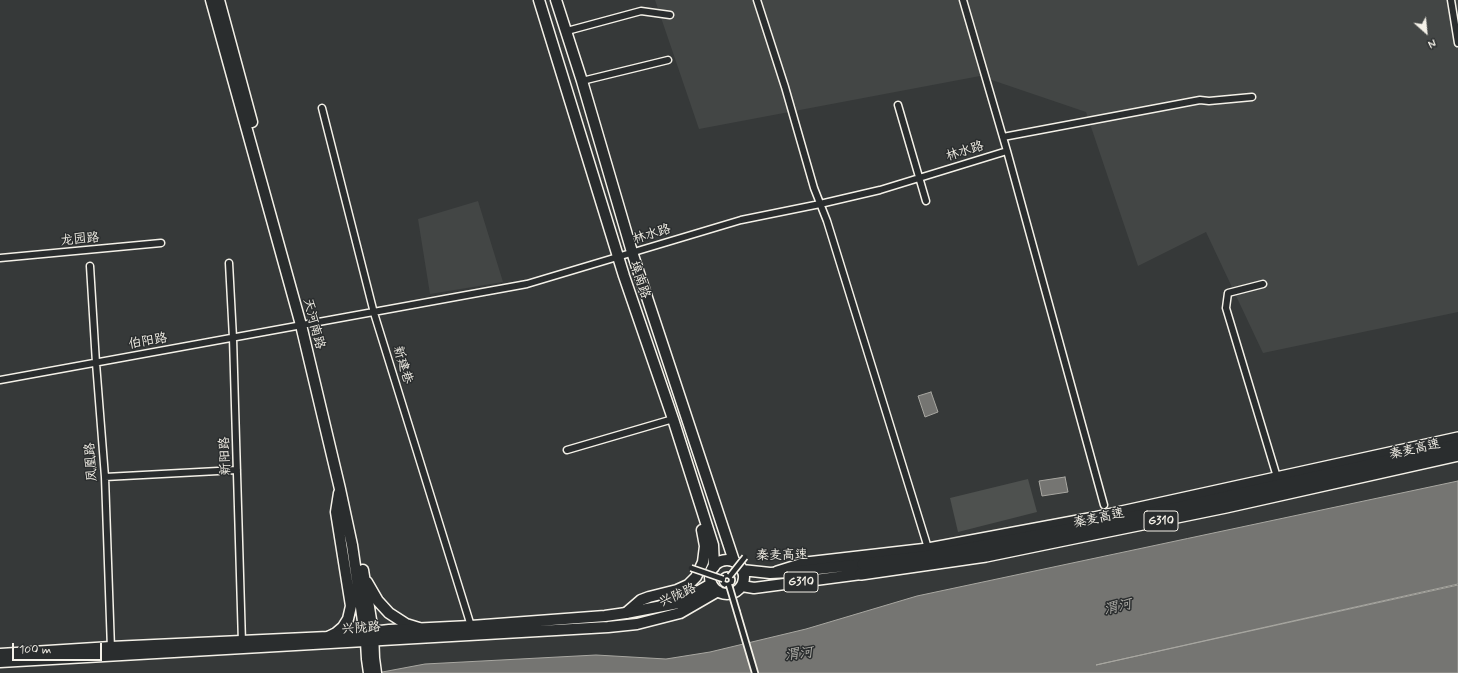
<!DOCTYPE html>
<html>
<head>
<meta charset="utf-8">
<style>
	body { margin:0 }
	#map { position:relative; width:1458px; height:673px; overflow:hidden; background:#363939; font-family:Mynerve,sans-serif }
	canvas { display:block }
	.north { position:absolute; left:1406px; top:12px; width:40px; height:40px; -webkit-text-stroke:3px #2a2d2e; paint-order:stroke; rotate:153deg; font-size:11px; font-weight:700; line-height:16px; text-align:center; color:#f4f1e8 }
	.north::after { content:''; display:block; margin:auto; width:14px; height:18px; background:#f4f1e8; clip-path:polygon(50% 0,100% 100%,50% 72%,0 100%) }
	.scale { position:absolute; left:12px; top:643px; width:90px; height:18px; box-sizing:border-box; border:2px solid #f4f1e8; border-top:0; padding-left:5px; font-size:12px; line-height:14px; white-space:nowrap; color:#f4f1e8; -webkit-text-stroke:3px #2a2d2e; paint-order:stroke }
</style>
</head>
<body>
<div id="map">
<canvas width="1458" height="673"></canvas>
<div class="north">N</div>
<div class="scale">100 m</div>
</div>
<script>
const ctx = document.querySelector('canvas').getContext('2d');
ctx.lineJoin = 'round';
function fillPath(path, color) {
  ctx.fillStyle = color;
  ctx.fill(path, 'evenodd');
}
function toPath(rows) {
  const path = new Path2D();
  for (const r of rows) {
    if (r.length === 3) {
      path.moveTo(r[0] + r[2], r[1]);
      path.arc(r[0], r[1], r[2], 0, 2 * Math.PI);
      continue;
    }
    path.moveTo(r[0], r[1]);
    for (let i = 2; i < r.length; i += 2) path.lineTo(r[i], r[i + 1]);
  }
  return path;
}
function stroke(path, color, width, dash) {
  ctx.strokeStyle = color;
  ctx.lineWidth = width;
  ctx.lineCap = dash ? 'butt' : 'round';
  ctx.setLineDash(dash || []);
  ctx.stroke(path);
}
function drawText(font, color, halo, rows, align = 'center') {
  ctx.font = font + ' Mynerve,"LXGW WenKai TC",sans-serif';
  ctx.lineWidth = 3;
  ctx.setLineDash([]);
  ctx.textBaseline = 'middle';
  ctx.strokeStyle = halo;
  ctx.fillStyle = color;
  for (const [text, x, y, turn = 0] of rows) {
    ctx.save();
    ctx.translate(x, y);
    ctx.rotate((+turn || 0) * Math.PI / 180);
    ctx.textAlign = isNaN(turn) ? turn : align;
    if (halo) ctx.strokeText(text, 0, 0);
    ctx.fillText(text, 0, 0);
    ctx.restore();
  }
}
fillPath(toPath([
	[655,0,1458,0,1458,312,1263,353,1206,232,1138,266,1086,112,980,76,699,129],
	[478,201,503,282,430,294,418,219]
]), '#434645');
fillPath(toPath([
	[1028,479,1037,512,958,532,950,498]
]), '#4e514f');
const water = toPath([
	[931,392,938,412,925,417,918,396,931,392],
	[1065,477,1068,492,1042,496,1039,481,1065,477],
	[1458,481,1458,584,1096,665,1458,585,1458,673,377,673,425,664,596,655,666,659,710,652,806,629,917,596,1458,481]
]);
fillPath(water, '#757572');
stroke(water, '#a8a7a1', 1);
const pedestrian = toPath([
	[727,580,5],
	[737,612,755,673]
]);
const minor = toPath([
	[757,0,785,87,814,188,827,221,928,548],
	[963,0,1007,151,1104,505],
	[1451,0,1458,43],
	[567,31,641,11,670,15],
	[582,81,668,60],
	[898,105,926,201],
	[322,108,374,313,471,626],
	[1003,137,1200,100,1209,101,1252,97],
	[0,258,161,243],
	[229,263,233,338,242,643],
	[90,266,96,363,105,477,111,649],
	[1263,284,1228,293,1226,308,1277,477],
	[0,380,527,284,741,220,820,204,880,190,1007,151],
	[567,450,673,419],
	[105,477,237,470]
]);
const secondary = toPath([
	[777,571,806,562,928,548,1094,517,1458,437]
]);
const primary = toPath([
	[211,0,301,325,340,489,352,545,366,642,367,659,369,673],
	[219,0,252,122],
	[539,0,624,276,673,419,713,545,714,567],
	[556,0,582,81,632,252,734,561],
	[363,570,373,632,374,658,376,673],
	[367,582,378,601,389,613,406,624,419,628],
	[626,613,641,600,649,597,677,590,688,585,696,577,703,562,705,546,702,530],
	[328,637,336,633,343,627,348,619,351,606,336,512,339,493]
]);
const trunk = toPath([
	[727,577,17],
	[742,570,770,573,790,572,863,564],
	[742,586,754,588,861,574],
	[0,654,111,647,328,637,389,630,471,626,605,616,626,613,678,603,711,584],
	[0,662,608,627,637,624,680,613,718,591]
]);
const motorway = toPath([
	[863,564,930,556,1154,513,1458,445],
	[861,574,986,556,1059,541,1226,507,1458,455]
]);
stroke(pedestrian, '#f4f1e8', 8);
stroke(minor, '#f4f1e8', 9);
stroke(secondary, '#f4f1e8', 12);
stroke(primary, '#f4f1e8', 13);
stroke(trunk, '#f4f1e8', 13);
stroke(motorway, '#f4f1e8', 14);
stroke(pedestrian, '#2a2d2e', 4.5);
stroke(minor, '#2a2d2e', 6);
stroke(secondary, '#2a2d2e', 9);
stroke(primary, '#2a2d2e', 10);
stroke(trunk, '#2a2d2e', 10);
stroke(motorway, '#2a2d2e', 11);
const pedestrianBridge = toPath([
	[691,568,723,579],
	[730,576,745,557],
	[729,585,737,612]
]);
stroke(pedestrianBridge, '#f4f1e8', 8, []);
stroke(pedestrianBridge, '#2a2d2e', 4.5);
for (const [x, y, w] of [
	[1161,521,34],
	[801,582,34]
]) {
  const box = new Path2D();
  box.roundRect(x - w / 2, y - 10, w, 20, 3);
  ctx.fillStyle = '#2a2d2e';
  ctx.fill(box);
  stroke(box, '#f4f1e8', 1);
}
drawText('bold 12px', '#f4f1e8', null, [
	["G310",1161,521],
	["G310",801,582]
]);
drawText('13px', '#f4f1e8', '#2a2d2e', [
	["林水路",965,152,-17],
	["林水路",652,235,-17],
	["龙园路",80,240,-5],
	["埠南路",639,280,71],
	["天河南路",313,324,75],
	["伯阳路",148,342,-10],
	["新建巷",402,365,73],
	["秦麦高速",1415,450,-13],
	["新阳路",226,456,-92],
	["凤凰路",92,462,-94],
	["秦麦高速",1099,519,-12],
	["秦麦高速",782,556,-1],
	["兴陇路",678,596,-24],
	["兴陇路",361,629,-4]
]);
drawText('italic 14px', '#b4b3ad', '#2a2d2e', [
	["渭河",1118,608,-13],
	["渭河",799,655,-8]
]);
</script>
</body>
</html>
